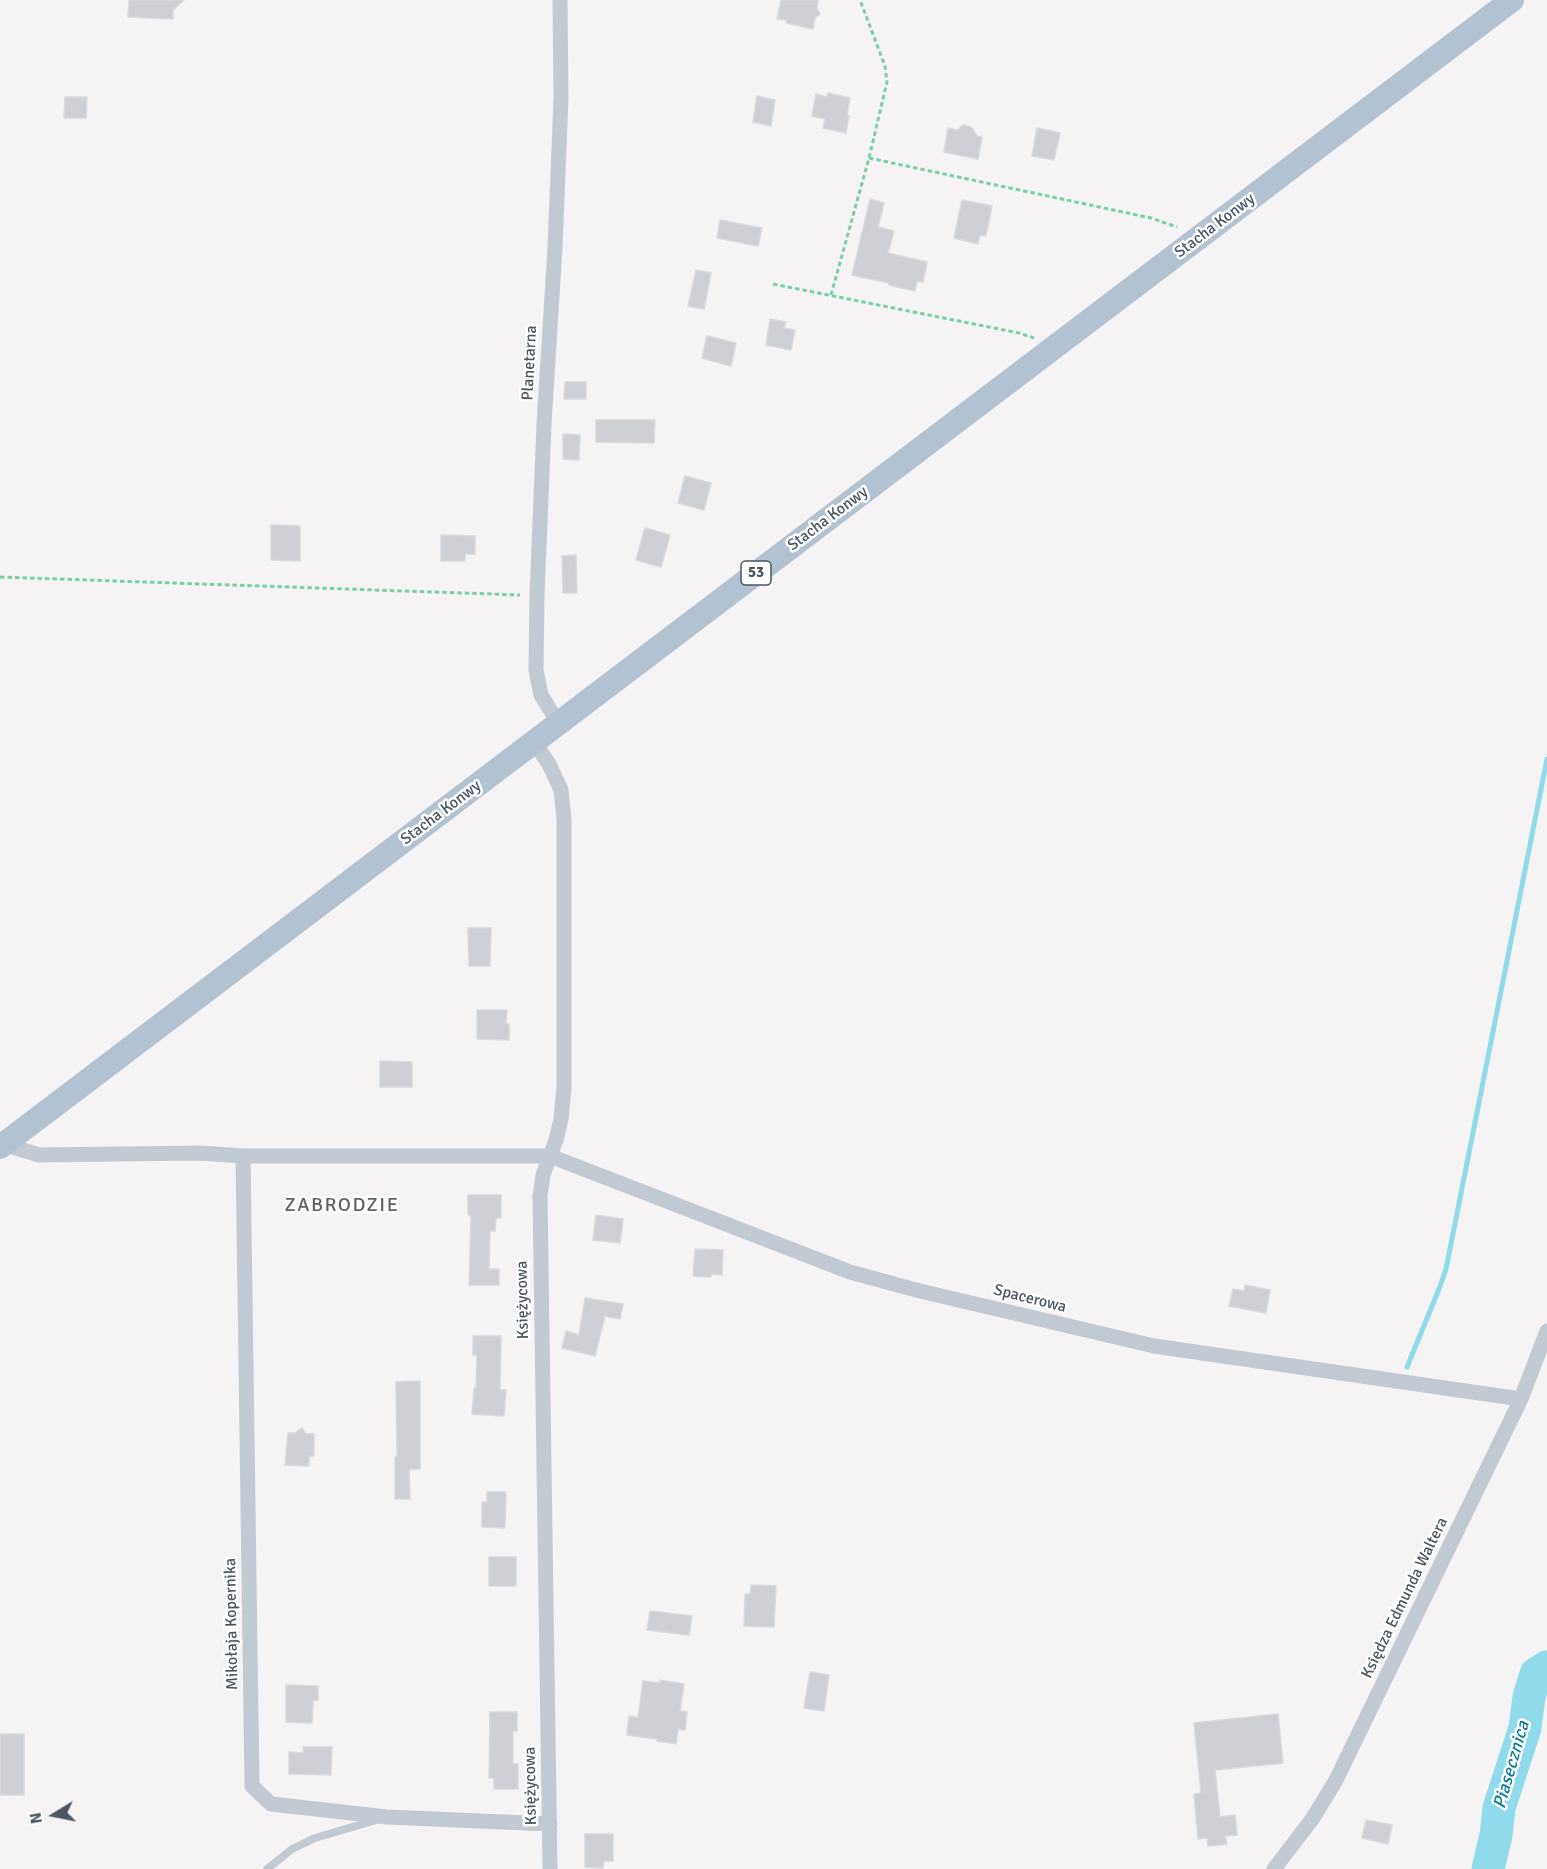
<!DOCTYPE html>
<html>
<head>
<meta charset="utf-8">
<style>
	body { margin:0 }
	#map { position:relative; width:1547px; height:1869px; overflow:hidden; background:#f5f3f3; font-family:Signika,sans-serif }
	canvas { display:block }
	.north { position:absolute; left:24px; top:1785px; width:60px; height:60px; -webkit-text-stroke:4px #fff; paint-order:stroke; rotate:260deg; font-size:16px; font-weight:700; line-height:24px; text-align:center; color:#4a5661 }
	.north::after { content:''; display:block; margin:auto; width:21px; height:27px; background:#4a5661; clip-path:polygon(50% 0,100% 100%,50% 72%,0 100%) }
</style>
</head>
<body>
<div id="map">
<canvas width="1547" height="1869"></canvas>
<div class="north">N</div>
</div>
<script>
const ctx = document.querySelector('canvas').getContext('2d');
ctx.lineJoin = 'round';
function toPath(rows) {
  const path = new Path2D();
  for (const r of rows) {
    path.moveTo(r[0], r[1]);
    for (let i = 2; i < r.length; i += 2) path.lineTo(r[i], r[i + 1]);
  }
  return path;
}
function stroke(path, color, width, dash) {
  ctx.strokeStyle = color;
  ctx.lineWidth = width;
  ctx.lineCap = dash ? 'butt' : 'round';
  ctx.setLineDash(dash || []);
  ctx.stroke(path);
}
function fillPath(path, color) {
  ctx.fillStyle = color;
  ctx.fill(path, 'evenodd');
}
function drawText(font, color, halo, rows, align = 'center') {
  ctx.font = font + ' Signika,sans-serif';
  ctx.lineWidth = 5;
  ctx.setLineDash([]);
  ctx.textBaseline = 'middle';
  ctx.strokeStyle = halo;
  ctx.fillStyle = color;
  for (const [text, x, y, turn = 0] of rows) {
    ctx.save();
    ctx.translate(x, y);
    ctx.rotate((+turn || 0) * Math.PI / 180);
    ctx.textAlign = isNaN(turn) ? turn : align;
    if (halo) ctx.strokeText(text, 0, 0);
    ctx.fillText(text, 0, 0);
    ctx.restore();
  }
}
stroke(toPath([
	[1407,1367,1439,1289,1446,1269,1547,759]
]), '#90daee', 5);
stroke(toPath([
	[1488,1869,1496,1835,1499,1808,1525,1728,1529,1697,1536,1674,1547,1667]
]), '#90daee', 33);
const building = toPath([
	[129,0,184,0,173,10,173,19,128,17,129,0],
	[781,0,818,0,817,9,820,14,815,18,813,29,786,23,787,20,777,19,781,0],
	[828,93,850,98,847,115,849,116,846,133,823,128,825,119,812,116,816,94,827,97,828,93],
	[757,96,775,100,771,126,753,122,757,96],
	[65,97,87,97,86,118,64,118,65,97],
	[963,125,971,127,977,136,982,137,978,159,944,152,948,128,957,130,963,125],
	[1037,128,1060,133,1054,160,1032,156,1037,128],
	[870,199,884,203,878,227,894,231,888,253,927,262,923,282,917,281,915,291,889,285,889,283,852,275,870,199],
	[962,200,992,206,986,236,980,235,978,244,954,238,962,200],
	[720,220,762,228,758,246,717,238,720,220],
	[696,270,711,273,704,309,688,306,696,270],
	[770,319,786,322,784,328,795,330,791,350,766,345,770,319],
	[707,336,736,343,731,366,702,358,707,336],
	[565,382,586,382,586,399,564,399,565,382],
	[596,420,655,420,654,443,596,442,596,420],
	[563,434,580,435,579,460,563,459,563,434],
	[685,476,711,483,704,510,678,503,685,476],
	[271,525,300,526,300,561,271,560,271,525],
	[645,528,670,535,661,567,636,560,645,528],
	[441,535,475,536,475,554,465,554,465,561,441,561,441,535],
	[576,555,577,593,563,593,562,556,576,555],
	[468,928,491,928,490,966,469,966,468,928],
	[477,1010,507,1010,506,1024,509,1024,509,1040,477,1039,477,1010],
	[380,1061,412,1062,412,1087,380,1087,380,1061],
	[468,1195,501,1195,501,1218,496,1218,495,1231,490,1231,489,1269,499,1269,499,1285,469,1285,471,1217,468,1214,468,1195],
	[596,1215,623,1219,620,1243,593,1240,596,1215],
	[695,1249,723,1250,722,1275,711,1274,711,1277,693,1276,695,1249],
	[1245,1285,1270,1290,1266,1313,1229,1306,1233,1289,1244,1291,1245,1285],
	[585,1298,623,1304,620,1319,605,1316,595,1356,562,1348,566,1331,579,1335,585,1298],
	[473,1336,501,1336,500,1390,506,1390,504,1416,472,1414,474,1388,476,1388,477,1355,473,1355,473,1336],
	[420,1381,420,1469,409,1469,410,1499,395,1499,395,1457,397,1457,396,1382,420,1381],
	[302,1428,306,1434,314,1434,314,1456,309,1456,309,1466,285,1465,288,1433,295,1433,302,1428],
	[487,1492,506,1492,505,1528,482,1527,482,1502,487,1502,487,1492],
	[489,1557,516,1557,516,1586,489,1586,489,1557],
	[751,1585,776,1586,774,1627,744,1626,745,1594,750,1594,751,1585],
	[650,1611,692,1616,689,1635,647,1630,650,1611],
	[810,1672,829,1675,824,1711,804,1708,810,1672],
	[660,1680,684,1684,680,1711,687,1712,685,1730,678,1729,676,1744,657,1741,657,1739,627,1735,629,1716,638,1718,643,1681,660,1683,660,1680],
	[286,1685,318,1686,318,1700,313,1700,312,1723,286,1722,286,1685],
	[490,1712,517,1712,517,1731,513,1731,513,1764,518,1764,518,1789,494,1789,494,1778,489,1778,490,1712],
	[1278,1714,1283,1763,1215,1770,1220,1817,1235,1815,1237,1835,1225,1836,1227,1844,1208,1846,1207,1838,1198,1839,1194,1794,1201,1793,1194,1723,1278,1714],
	[0,1734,24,1734,24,1795,0,1795,0,1734],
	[303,1747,332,1747,331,1775,289,1774,289,1752,303,1753,303,1747],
	[1366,1820,1392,1825,1388,1844,1362,1838,1366,1820],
	[585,1834,613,1834,613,1861,604,1861,603,1868,585,1867,585,1834]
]);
fillPath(building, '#cdcfd5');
stroke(building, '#d7d9de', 1.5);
stroke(toPath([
	[869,158,1151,218,1177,227],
	[773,284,1019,333,1034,338],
	[831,295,869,158,887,82,885,66,860,0],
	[0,577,520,595]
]), '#7ad0a6', 3, [4.5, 3]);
stroke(toPath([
	[267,1869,292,1849,315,1838,376,1820]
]), '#c1cad2', 8);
stroke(toPath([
	[559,724,541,695,536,670,537,595,544,424,555,248,561,98,560,0],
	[534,742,549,764,561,790,564,819,564,1087,561,1119,556,1140,543,1175,540,1196,550,1869],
	[3,1144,39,1155,200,1153,243,1156,550,1156,850,1272,920,1291,1154,1346,1521,1399],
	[243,1156,252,1786,271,1804,387,1817,550,1824],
	[1274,1869,1313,1818,1336,1780,1521,1399,1547,1331]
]), '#c1cad2', 15);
stroke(toPath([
	[0,1147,1512,0]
]), '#b3c2d1', 24);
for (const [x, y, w] of [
	[756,573,30]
]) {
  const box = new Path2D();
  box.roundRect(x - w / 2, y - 12, w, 24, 4.5);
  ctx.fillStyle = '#fff';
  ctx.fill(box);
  stroke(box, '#4a5661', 1.5);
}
drawText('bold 15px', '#4a5661', null, [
	["53",756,573]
]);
drawText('16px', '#4a5661', '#fff', [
	["Stacha Konwy",1215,226,-37],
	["Planetarna",530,363,-87],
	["Stacha Konwy",828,519,-37],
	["Stacha Konwy",441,813,-37],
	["Spacerowa",1030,1299,14],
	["Księżycowa",523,1300,-91],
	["Księdza Edmunda Waltera",1405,1598,-64],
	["Mikołaja Kopernika",232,1624,-91],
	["Księżycowa",531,1786,-91]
]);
drawText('italic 18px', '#0c7c9b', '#fff', [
	["Piasecznica",1512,1765,-74]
]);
ctx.letterSpacing = '1.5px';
drawText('20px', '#5f6368', '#fff', [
	["ZABRODZIE",342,1206]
]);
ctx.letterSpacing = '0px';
</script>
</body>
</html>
